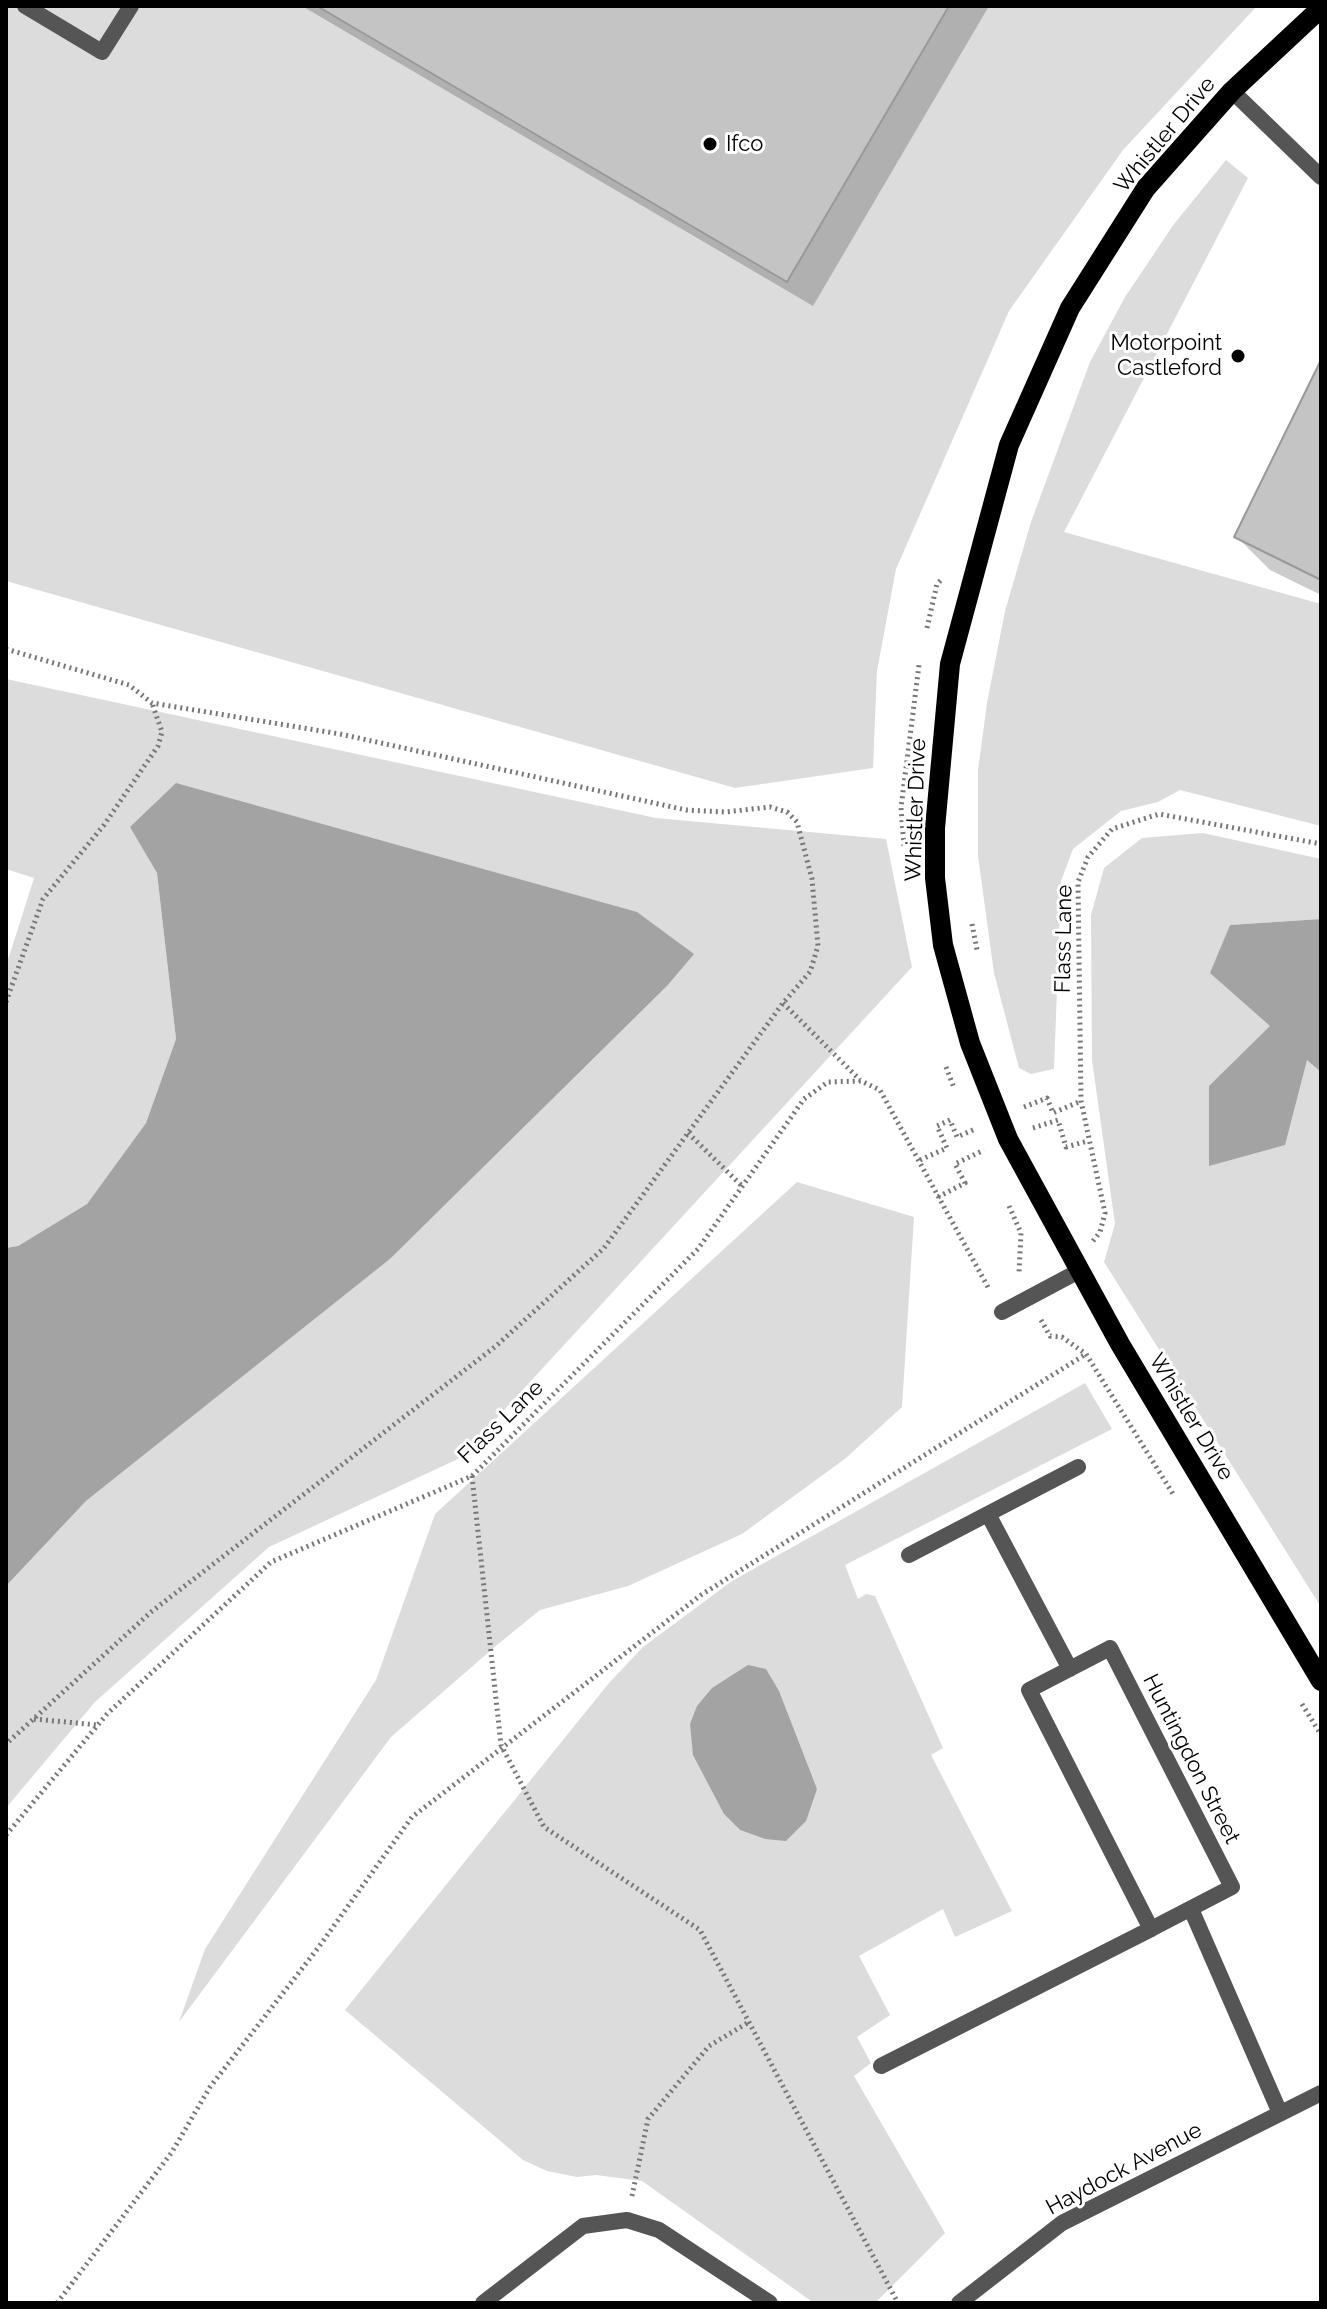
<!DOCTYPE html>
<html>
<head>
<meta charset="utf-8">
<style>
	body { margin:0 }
	#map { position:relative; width:1327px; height:2309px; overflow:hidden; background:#fff; font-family:Raleway,sans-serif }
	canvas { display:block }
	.frame { position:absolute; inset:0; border:8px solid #000; pointer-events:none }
</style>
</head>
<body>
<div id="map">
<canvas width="1327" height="2309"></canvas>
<div class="frame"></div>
</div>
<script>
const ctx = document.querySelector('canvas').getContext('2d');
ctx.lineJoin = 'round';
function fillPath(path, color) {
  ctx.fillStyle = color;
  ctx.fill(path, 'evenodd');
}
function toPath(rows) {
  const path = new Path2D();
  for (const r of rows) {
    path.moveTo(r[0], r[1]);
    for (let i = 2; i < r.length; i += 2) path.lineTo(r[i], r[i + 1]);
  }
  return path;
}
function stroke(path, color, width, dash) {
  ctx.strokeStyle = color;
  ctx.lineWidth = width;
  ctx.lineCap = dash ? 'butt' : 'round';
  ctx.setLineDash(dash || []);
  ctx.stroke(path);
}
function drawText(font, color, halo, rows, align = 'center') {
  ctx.font = font + ' Raleway,sans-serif';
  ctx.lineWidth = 6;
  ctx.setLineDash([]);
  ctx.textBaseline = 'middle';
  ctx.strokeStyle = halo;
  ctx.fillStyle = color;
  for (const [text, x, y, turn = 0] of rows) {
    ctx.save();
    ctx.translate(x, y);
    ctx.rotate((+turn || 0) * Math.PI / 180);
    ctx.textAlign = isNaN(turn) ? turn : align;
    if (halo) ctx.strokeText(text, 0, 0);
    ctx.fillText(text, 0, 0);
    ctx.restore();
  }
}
fillPath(toPath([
	[6,6,1257,6,1123,150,1009,311,896,569,877,671,873,768,735,788,6,581],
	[1226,160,1248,178,1064,532,1321,604,1321,826,1180,790,1158,802,1121,811,1073,849,1061,881,1054,1069,1031,1074,1019,1068,994,973,978,856,978,770,987,703,1005,611,1031,522,1090,362,1125,297,1174,224],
	[6,679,656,818,886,839,912,967,460,1458,269,1547,95,1702,6,1808,6,1586,86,1501,390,1259,667,986,131,827,157,873,176,1039,146,1123,87,1204,18,1246,6,1248,6,966,34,878,6,869],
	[1203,833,1321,859,1321,919,1230,925,1211,973,1271,1026,1210,1086,1307,1059,1321,1072,1321,1607,1104,1262,1115,1224,1092,1060,1091,915,1104,868,1142,838],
	[797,1182,914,1217,902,1407,846,1458,742,1534,628,1586,540,1610,497,1645,391,1737,179,2022,205,1949,376,1680,435,1514],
	[1085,1383,1112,1429,845,1565,858,1599,866,1594,875,1596,943,1748,931,1755,1012,1911,955,1937,943,1909,859,1956,890,2015,857,2037,871,2063,854,2076,945,2233,875,2303,814,2303,642,2181,596,2175,577,2177,547,2171,523,2160,345,2010,609,1683,643,1647,732,1581],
	[803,1757,817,1789,765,1839,740,1830,724,1814]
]), '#dcdcdc');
fillPath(toPath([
	[176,783,637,912,694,954,667,986,390,1259,86,1501,6,1586,6,1248,18,1246,87,1204,146,1123,176,1039,157,873,130,827],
	[1321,919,1321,1072,1307,1060,1285,1145,1209,1166,1209,1086,1270,1026,1210,973,1230,925],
	[748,1665,766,1669,779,1691,817,1789,806,1821,786,1841,765,1839,740,1830,724,1814,693,1755,690,1724,697,1706,712,1688]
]), '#a3a3a3');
fillPath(toPath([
	[302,6,989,6,813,306],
	[1321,364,1321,595,1270,570,1236,536]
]), '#0003');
const building = toPath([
	[317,6,949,6,787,282,317,6],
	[1321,360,1321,580,1234,537,1321,360]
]);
fillPath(building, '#c4c4c4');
stroke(building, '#999', 2);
stroke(toPath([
	[927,628,937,584,943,578],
	[6,649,129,685,152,703,340,734,686,810,725,812,770,807,787,812,797,822,812,879,818,946,810,972,783,1003,604,1248,496,1346,151,1612,6,1744],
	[904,846,901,808,919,665],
	[972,924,977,950],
	[6,1002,43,899,104,825,158,746,162,732,152,703],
	[783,1003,860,1080],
	[946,1067,954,1088],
	[1024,1107,1047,1098,1053,1113,1081,1101],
	[1033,1128,1058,1120,1066,1147,1088,1141],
	[688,1133,743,1187],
	[920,1160,947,1148,937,1126,950,1120,957,1137,975,1129],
	[938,1197,965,1183,955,1164,984,1150],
	[1009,1206,1021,1233,1019,1272],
	[1093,1241,1100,1232,1105,1213,1081,1101,1078,882,1088,857,1112,829,1159,814,1321,844],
	[1041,1320,1050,1336,1062,1337,1086,1354,1173,1494],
	[472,1476,501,1745,544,1827,700,1930,898,2303],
	[1302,1704,1321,1735],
	[34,1719,97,1725],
	[6,1835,107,1714,271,1562,472,1476,698,1249,804,1099,828,1082,861,1081,880,1090,989,1289],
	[632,2196,648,2119,709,2046,749,2022],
	[57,2303,172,2152,210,2087,318,1948,412,1817,701,1595,1086,1354]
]), '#777', 5, [2, 4]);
stroke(toPath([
	[25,6,102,52,131,6],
	[1232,91,1321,177],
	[881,2066,1151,1929]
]), '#555', 16);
stroke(toPath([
	[1002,1312,1079,1271],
	[988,1514,1070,1669],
	[909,1555,1078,1467],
	[1110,1648,1232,1887,1151,1929,1029,1690,1110,1648],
	[1191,1909,1280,2113],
	[483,2303,583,2226,627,2220,659,2230,770,2303],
	[959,2303,1062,2223,1321,2093]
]), '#555', 16);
stroke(toPath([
	[1321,8,1232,91,1146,188,1070,308,1009,445,950,664,935,828,935,878,943,945,970,1043,1008,1139,1120,1344,1321,1681]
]), '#000', 20);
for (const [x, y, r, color] of [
	[710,144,8,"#000"],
	[1238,356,8,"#000"]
]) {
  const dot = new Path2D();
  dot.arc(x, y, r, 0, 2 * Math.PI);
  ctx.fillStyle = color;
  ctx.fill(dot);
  stroke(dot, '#fff', 3);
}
drawText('22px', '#000', '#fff', [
	["Whistler Drive",1165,135,-50],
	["Whistler Drive",916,810,-88],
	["Flass Lane",1064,939,-89],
	["Whistler Drive",1191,1417,59],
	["Flass Lane",501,1422,-44],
	["Huntingdon Street",1191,1759,63],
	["Haydock Avenue",1124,2169,-28]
]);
drawText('22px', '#000', '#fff', [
	["Ifco",726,144],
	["Motorpoint",1222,343,"right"],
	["Castleford",1222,368,"right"]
], 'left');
</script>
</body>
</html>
